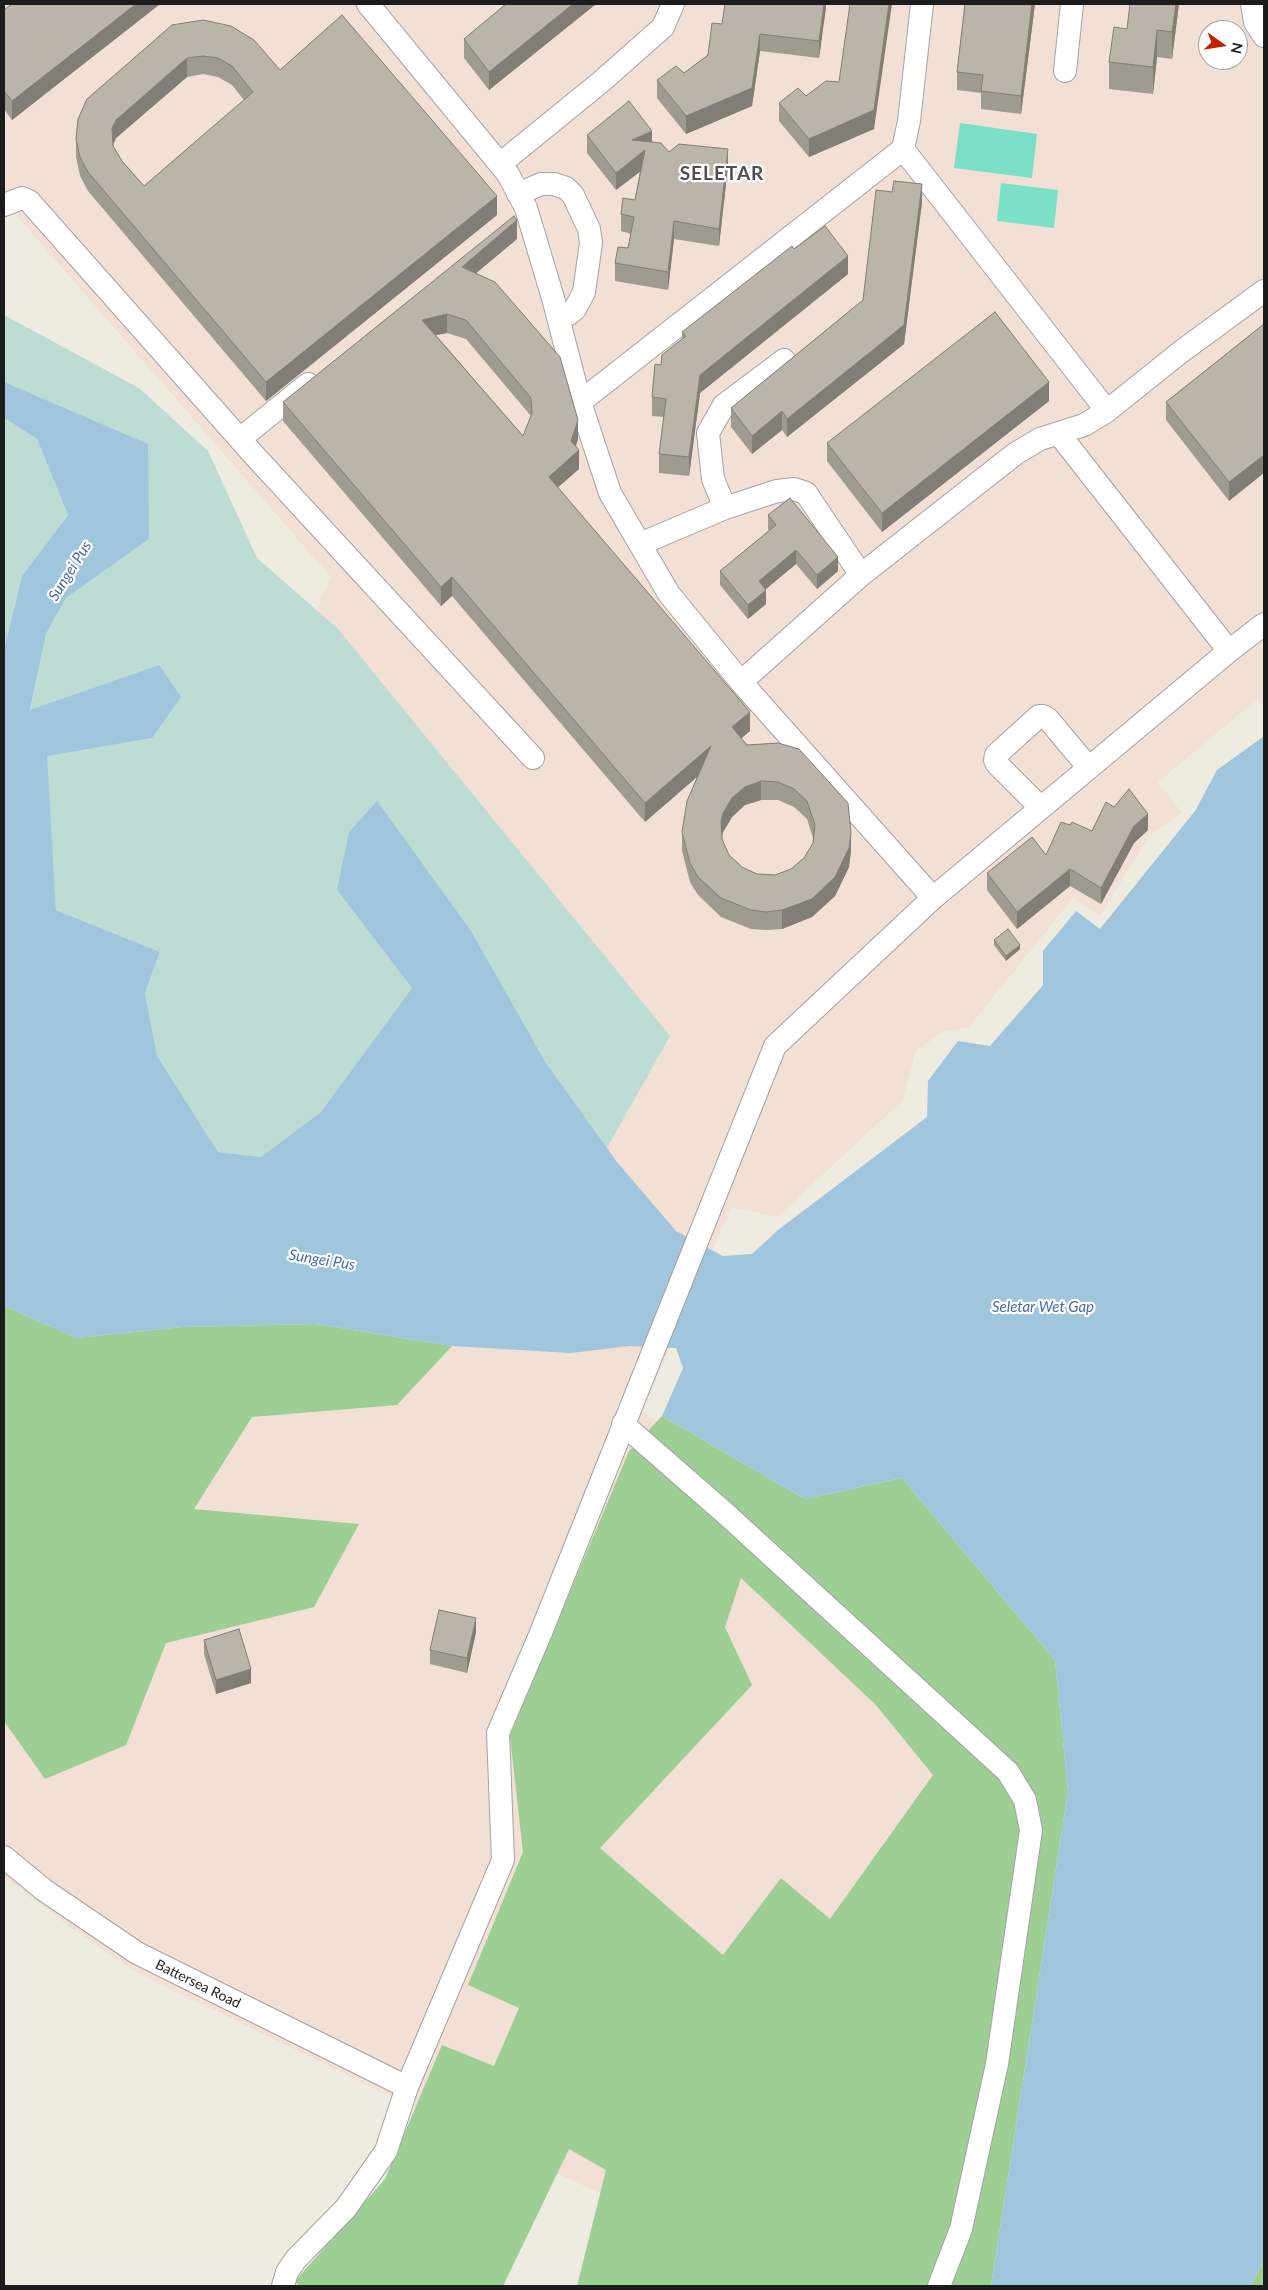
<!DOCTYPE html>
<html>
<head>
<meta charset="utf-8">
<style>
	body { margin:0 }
	#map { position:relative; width:1268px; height:2290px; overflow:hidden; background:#eeebe1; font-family:Lato,sans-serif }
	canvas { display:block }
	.frame { position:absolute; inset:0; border:5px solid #1c1c1c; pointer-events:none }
	.north { position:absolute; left:1198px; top:20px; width:50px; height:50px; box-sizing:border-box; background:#fff; border:1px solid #a4a4a4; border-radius:50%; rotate:103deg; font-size:14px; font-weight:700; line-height:20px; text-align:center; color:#1c1c1c }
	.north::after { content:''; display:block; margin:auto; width:18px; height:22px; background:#c81e00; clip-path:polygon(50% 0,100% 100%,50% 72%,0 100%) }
</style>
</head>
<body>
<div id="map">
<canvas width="1268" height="2290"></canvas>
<div class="frame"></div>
<div class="north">N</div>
</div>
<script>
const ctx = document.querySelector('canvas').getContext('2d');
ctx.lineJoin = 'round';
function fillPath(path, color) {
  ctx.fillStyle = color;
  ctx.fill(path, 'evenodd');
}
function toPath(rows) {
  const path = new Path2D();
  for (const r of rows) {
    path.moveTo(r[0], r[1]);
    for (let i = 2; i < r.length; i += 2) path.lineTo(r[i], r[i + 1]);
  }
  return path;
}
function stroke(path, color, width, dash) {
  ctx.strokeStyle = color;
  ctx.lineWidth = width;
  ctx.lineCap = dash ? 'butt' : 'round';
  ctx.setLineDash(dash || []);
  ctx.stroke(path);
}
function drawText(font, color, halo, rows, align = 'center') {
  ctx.font = font + ' Lato,sans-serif';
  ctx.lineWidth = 4.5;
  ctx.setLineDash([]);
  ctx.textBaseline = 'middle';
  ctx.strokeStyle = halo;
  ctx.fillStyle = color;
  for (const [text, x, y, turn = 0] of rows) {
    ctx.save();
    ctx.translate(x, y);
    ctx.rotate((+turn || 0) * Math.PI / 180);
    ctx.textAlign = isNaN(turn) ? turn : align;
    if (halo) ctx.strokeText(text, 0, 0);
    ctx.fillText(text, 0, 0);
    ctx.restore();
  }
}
fillPath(toPath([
	[4,4,1264,4,1264,707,1256,700,1158,782,1182,813,1149,836,1100,916,1073,898,969,1027,942,1032,916,1051,902,1101,777,1217,731,1207,642,1411,954,1636,1007,1687,646,2214,455,2127,138,1973,73,1929,4,1877,4,1450,330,576,4,201],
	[1208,30,1238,30,1238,60,1208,60]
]), '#f1e0d3');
fillPath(toPath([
	[4,1306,77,1338,183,1327,316,1324,452,1346,397,1405,252,1417,194,1509,359,1524,314,1607,166,1643,126,1745,45,1779,4,1721],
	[662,1416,805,1499,902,1478,1055,1660,1068,1791,991,2286,577,2286,606,2170,569,2149,503,2286,299,2286,295,2281,385,2179,442,2045,494,2066,519,2008,468,1985,523,1852,510,1736,629,1451],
	[741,1578,876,1705,933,1775,830,1919,781,1878,723,1955,600,1848,752,1685,725,1627],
	[1264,2260,1264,2286,1250,2286]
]), '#9dce94');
fillPath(toPath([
	[4,315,139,388,208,451,257,558,338,629,670,1036,607,1148,544,1060,337,890,412,988,321,1112,261,1157,218,1152,157,1056,145,993,160,952,56,910,46,755,152,738,159,665,30,711,46,634,66,598,149,539,10,386,4,382],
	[4,418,37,439,68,515,22,576,4,650]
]), '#bddcd3');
fillPath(toPath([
	[960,123,1037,134,1032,178,954,168],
	[1001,183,1058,190,1054,228,997,221]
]), '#7ce0c8');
fillPath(toPath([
	[4,382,148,444,149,539,66,598,46,634,30,710,159,665,181,697,152,738,47,756,56,910,160,952,145,993,157,1056,218,1152,261,1157,321,1112,412,988,337,890,349,832,377,801,471,931,544,1060,617,1162,676,1231,723,1256,752,1254,778,1230,927,1117,928,1081,958,1041,990,1046,1043,985,1043,951,1076,911,1100,929,1195,811,1217,770,1264,736,1264,2260,1250,2286,991,2286,1068,1791,1055,1660,902,1478,805,1499,662,1416,683,1368,676,1348,629,1346,571,1353,452,1346,316,1324,183,1327,77,1338,4,1306,4,650,22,576,68,515,37,439,4,418]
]), '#a0c6dd');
const minor = toPath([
	[368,4,508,174,526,208,553,298,580,402,610,493,669,594,741,682,933,898],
	[1252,4,1255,22,1264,36],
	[1065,71,1072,4],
	[903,149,1107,411],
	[500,164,602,81,663,27,673,4],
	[518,194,541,184,554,184,566,188,573,195,589,229,591,243,584,292,575,309,569,314,558,315],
	[4,205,22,198,29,201,253,454,533,758],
	[580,402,903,149,909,121,922,4],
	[1059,434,1229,651],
	[241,438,308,384],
	[725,508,713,479,708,433,724,405,784,360],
	[640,544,725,508,777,491,794,489,806,493,861,575],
	[741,682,861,575,1015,454,1040,439,1084,425,1107,411,1182,351,1264,291],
	[1041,808,997,764,995,760,996,755,1039,716,1043,716,1048,719,1089,768],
	[623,1424,726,1514,1008,1772,1025,1800,1031,1830,997,2064,961,2229,939,2286],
	[4,1857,44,1890,137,1953,407,2087],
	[283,2286,287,2272,296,2259,346,2208,386,2151,407,2087,503,1860,498,1733,540,1635,775,1046,933,898,1229,651,1264,624]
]);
stroke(minor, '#a3a3a3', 24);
stroke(minor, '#fff', 22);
fillPath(toPath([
	[12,4,160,4,12,120,4,109,4,10],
	[506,4,596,4,489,90,464,58,464,39],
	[826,4,819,58,760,51,752,106,686,134,657,98,657,80,684,73,708,55,722,24],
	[965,4,1035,4,1021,114,981,109,981,93,957,90,957,72],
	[1130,4,1179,4,1172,59,1157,57,1153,94,1109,89,1109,62,1127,29],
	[172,25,280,70,497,215,266,401,88,191,80,176,76,157,76,139],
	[203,74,218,77,232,85,244,100,144,186,122,161,113,146,116,138,187,77],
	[839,82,874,129,809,157,779,121,779,103,806,96],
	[587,135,652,142,669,152,728,166,719,246,674,239,668,290,615,281,615,263,628,248,631,234,621,231,621,214,635,200,640,171,616,190,587,153],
	[922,202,904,344,787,437,782,430,752,454,731,427,731,408,863,300],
	[517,239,476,273,578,439,576,447,579,469,558,487,750,731,741,738,747,745,778,743,851,851,849,867,835,896,812,917,782,929,766,930,751,929,721,917,698,895,690,882,682,851,682,832,697,776,645,822,452,596,441,606,283,421,283,402],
	[447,333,466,339,531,416,523,436,436,335],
	[761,800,778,800,794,807,807,819,813,838,813,843,804,858,791,869,775,875,757,874,742,867,729,855,722,839,723,832,732,817,745,805],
	[794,249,848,274,700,393,689,476,659,473,659,454,664,417,652,416,652,397,661,365,682,339,682,332],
	[1264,324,1229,501,1166,420,1166,402],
	[1049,401,882,532,827,461,827,443],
	[768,515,838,571,817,589,796,564,765,589,766,604,748,619,720,585,720,571,769,531,768,529],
	[1070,825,1092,831,1148,830,1134,843,1101,904,1070,886,1017,929,987,890,987,873,1046,855],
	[994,940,1020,949,1006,961,994,945],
	[476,1632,467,1673,430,1664,430,1650],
	[204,1640,251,1683,216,1694,204,1654]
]), '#a09b92');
fillPath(toPath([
	[136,4,160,4,12,120,12,101],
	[573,4,596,4,489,90,489,72],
	[824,4,826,4,826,8,819,58,819,41],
	[889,4,892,4,874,129,809,157,809,139],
	[1032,4,1035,4,1021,114,1021,96],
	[1176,4,1179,4,1172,59,1172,32],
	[1157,30,1157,57,1153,94,1153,67],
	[760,34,760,51,752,106,686,134,686,116],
	[187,58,187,77,116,138,112,146,112,128,116,120],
	[652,131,652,148,645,168,616,190,616,173,632,140],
	[728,149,728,166,719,246,719,229],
	[922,184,922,202,904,344,787,437,787,419,904,325],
	[497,196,497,215,266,401,266,382],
	[517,220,517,239,462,285,462,267],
	[674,221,674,239,668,290,668,272],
	[848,256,848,274,700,393,689,476,689,457,700,375],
	[447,314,447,333,422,338,422,320],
	[1049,382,1049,401,882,532,882,513],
	[782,411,782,430,752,454,752,436],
	[578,420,578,439,572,456,579,450,579,469,549,495,549,477,571,441],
	[1264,455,1264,473,1229,501,1229,482],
	[796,550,796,564,759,595,759,581],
	[838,557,838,571,817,589,817,575],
	[452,577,452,596,441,606,441,587],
	[766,590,766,604,748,619,748,605],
	[750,712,750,731,732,746,732,727],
	[711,746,711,765,645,822,645,803],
	[761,781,761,800,745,805,732,817,723,832,721,840,721,822,723,813,732,798,745,787],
	[1148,814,1148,830,1134,843,1101,904,1101,888,1134,826],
	[851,833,851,851,849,867,835,896,812,917,782,929,782,910],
	[1070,869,1070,886,1017,929,1017,912],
	[1020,945,1020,949,1006,961,1006,956],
	[476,1618,476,1632,467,1673,467,1658],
	[251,1669,251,1683,216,1694,216,1680]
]), '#827e77');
const building = toPath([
	[12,4,136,4,12,101,4,91,4,10,12,4],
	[506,4,573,4,489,72,464,39,506,4],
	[725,4,824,4,819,41,760,34,752,88,686,116,657,80,676,66,684,73,708,55,712,23,722,24,725,4],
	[850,4,889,4,874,110,809,139,779,103,798,88,806,96,826,81,839,82,850,4],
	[965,4,1032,4,1021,96,981,91,983,75,957,72,965,4],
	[1130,4,1176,4,1172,32,1157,30,1153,67,1109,62,1114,27,1127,29,1130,4],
	[342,15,497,196,266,382,88,172,80,157,76,139,78,119,87,99,172,25,203,20,231,26,254,40,280,70,342,15],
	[203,56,218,58,232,66,253,92,144,186,122,161,113,146,112,128,116,120,187,58,203,56],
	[629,101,652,131,632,140,661,143,669,152,679,144,728,149,719,229,674,221,668,272,615,263,618,247,628,248,634,217,621,214,623,198,635,200,645,150,616,173,587,135,629,101],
	[894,181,922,184,904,325,787,419,782,411,752,436,731,408,863,300,876,190,892,192,894,181],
	[514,216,517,220,462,267,495,282,560,357,578,420,571,441,579,450,549,477,750,712,732,727,747,745,778,743,799,749,848,803,851,833,849,848,835,877,812,899,782,910,766,912,751,910,721,898,698,877,690,863,682,832,687,801,711,746,645,803,452,577,441,587,283,402,514,216],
	[447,314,466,320,531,398,532,413,523,436,422,320,447,314],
	[761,781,778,782,794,789,807,801,815,825,813,843,804,858,791,869,775,875,757,874,742,867,729,855,722,839,721,822,723,813,732,798,745,787,761,781],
	[825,226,848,256,700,375,689,457,659,454,666,399,652,397,655,364,661,365,662,355,686,336,682,332,792,246,794,249,825,226],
	[995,312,1049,382,882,513,827,443,995,312],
	[1264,324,1264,455,1229,482,1166,402,1264,324],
	[790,498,838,557,817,575,796,550,759,581,766,590,748,605,720,571,776,525,768,515,790,498],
	[1129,789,1148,814,1134,826,1101,888,1070,869,1017,912,987,873,1032,837,1046,855,1061,822,1070,825,1072,822,1092,831,1106,802,1114,807,1129,789],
	[1008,929,1020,945,1006,956,994,940,1008,929],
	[439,1610,476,1618,467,1658,430,1650,439,1610],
	[239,1629,251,1669,216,1680,204,1640,239,1629]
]);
fillPath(building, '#bab4aa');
stroke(building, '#827e77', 1);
drawText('14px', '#1c1c1c', '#fff', [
	["Battersea Road",198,1984,26]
]);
drawText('italic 15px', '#466aad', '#fff', [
	["Sungei Pus",70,571,-58],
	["Sungei Pus",322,1260,9],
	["Seletar Wet Gap",1043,1307]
]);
ctx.letterSpacing = '1px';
drawText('bold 19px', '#4f4f4f', '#fff', [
	["SELETAR",722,174]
]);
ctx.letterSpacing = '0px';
</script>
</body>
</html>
